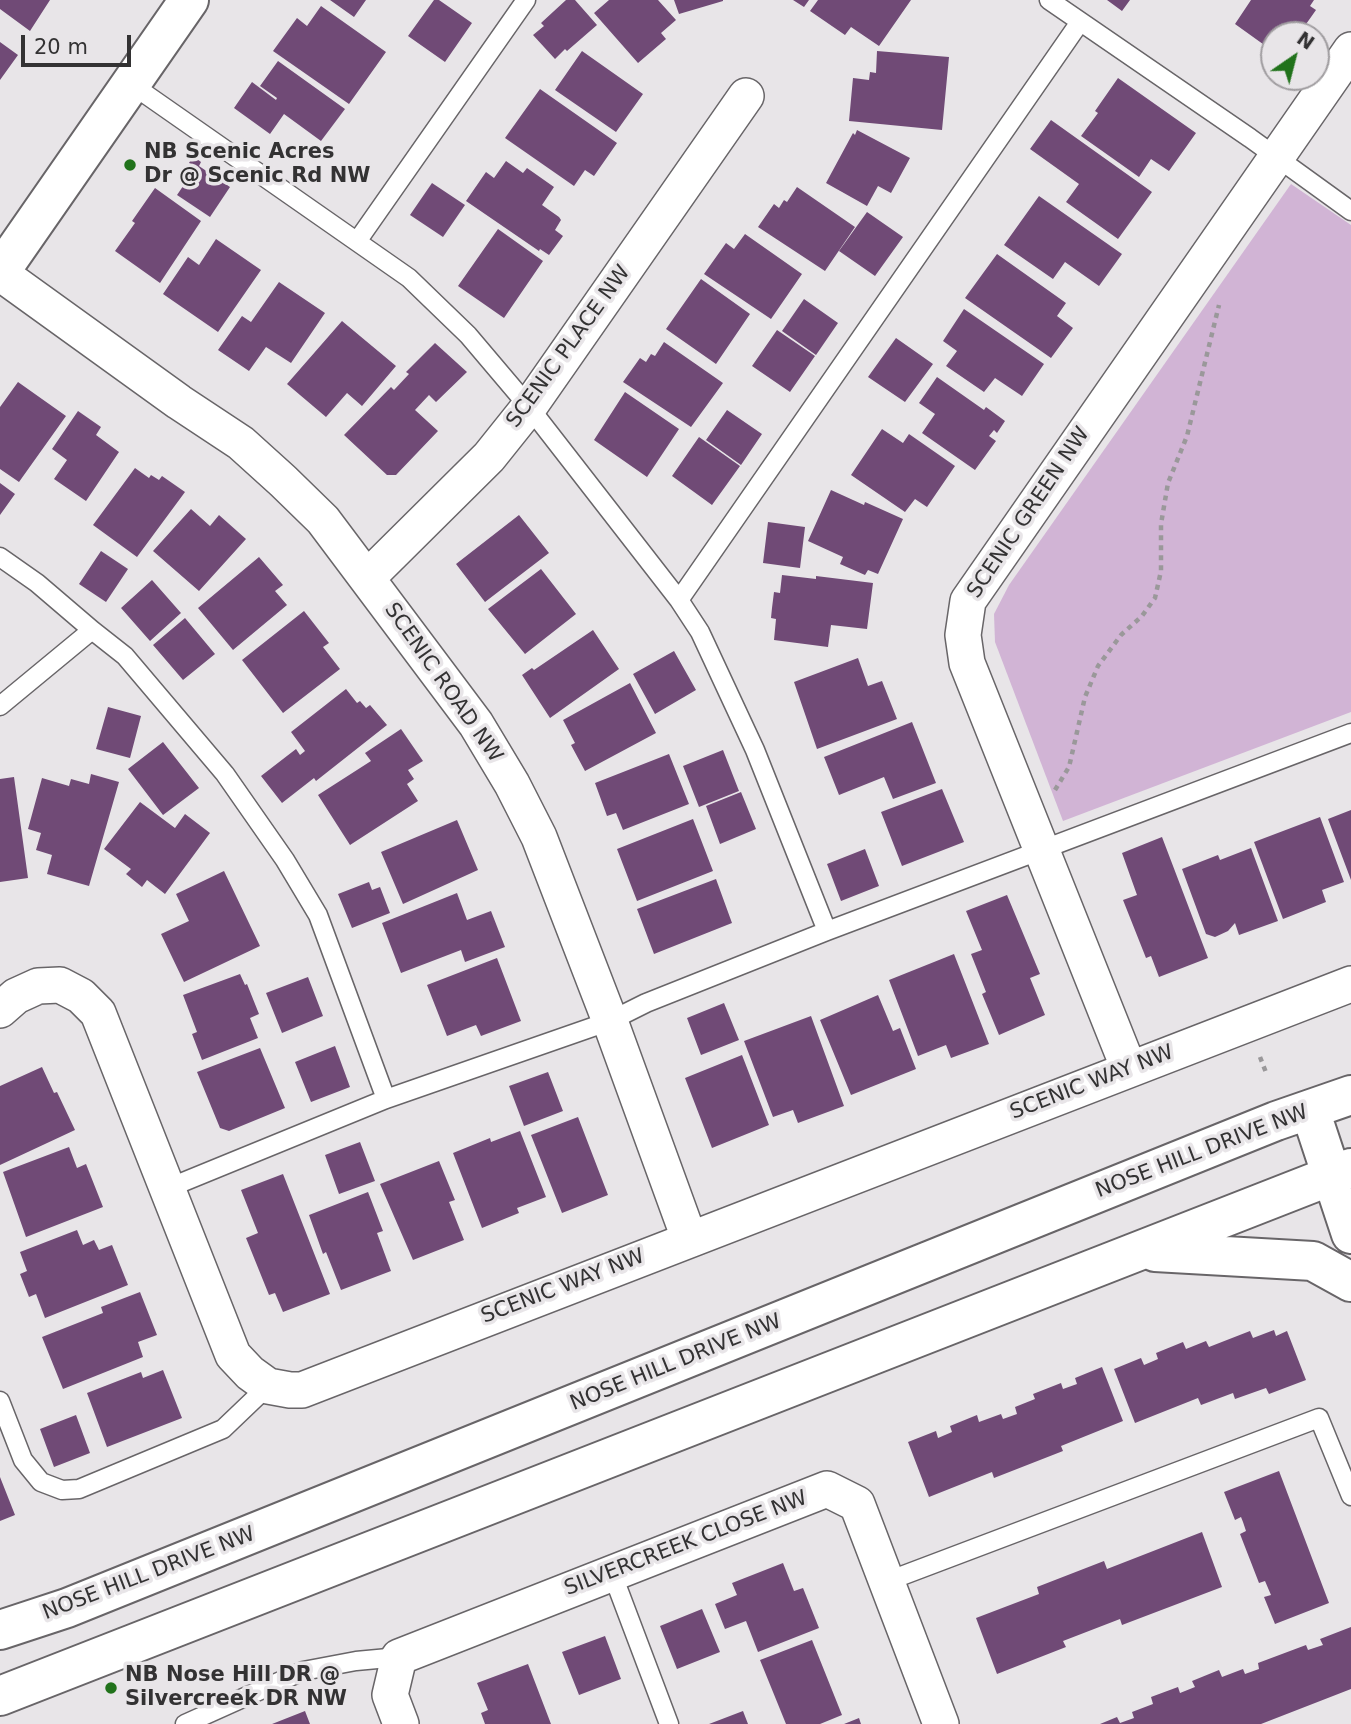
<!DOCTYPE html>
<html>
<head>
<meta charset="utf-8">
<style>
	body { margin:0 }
	#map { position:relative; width:1351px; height:1724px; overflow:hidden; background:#e8e5e8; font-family:"DejaVu Sans",sans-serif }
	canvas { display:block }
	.north { position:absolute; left:1260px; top:21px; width:70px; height:70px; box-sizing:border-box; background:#e8e5e8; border:2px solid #a09da0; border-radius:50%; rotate:35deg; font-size:19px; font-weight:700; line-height:28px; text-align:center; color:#333233 }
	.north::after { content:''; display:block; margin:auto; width:24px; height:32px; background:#21721b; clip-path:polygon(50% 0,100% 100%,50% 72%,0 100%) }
	.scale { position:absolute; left:21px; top:35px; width:110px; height:32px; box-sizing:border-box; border:4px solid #333233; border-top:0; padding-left:9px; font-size:21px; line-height:24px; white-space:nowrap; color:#333233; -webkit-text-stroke:5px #e8e5e8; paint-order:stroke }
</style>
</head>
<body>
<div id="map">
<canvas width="1351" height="1724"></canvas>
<div class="north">N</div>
<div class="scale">20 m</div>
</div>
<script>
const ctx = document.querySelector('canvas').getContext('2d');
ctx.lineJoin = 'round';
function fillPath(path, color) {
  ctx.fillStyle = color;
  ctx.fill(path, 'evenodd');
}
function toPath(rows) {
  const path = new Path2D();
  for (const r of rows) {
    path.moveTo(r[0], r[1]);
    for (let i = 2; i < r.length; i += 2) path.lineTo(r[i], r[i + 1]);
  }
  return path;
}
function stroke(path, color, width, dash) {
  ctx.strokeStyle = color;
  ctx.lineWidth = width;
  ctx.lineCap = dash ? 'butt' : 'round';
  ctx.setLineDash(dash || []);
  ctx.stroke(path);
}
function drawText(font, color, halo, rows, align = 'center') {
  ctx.font = font + ' "DejaVu Sans",sans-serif';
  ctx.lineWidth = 7;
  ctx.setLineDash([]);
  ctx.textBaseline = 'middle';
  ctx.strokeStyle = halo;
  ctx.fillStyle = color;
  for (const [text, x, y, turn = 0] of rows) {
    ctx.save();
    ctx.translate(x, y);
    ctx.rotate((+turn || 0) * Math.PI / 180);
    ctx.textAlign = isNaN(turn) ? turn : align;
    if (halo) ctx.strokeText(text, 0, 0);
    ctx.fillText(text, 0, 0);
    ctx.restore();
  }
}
fillPath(toPath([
	[1291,184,1351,225,1351,712,1063,821,995,642,994,614,1009,585]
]), '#d1b4d5');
fillPath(toPath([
	[0,0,50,0,30,31,0,9],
	[330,0,366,0,354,17],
	[434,0,439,0,472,23,445,62,408,36],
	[566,0,575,0,597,25,567,51,565,49,555,59,533,35,544,26,541,23],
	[609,0,658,0,676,20,661,33,666,39,638,63,594,13],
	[674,0,723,0,723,1,679,14],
	[793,0,809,0,804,7],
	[818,0,911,0,879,46,851,27,845,35,810,11],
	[1107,0,1130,0,1122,11],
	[1251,0,1314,0,1310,6,1316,10,1304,27,1298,23,1290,35,1274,35,1274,52,1235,24],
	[321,6,386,52,349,104,273,51,297,18,307,26],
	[0,42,18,55,0,80],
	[582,51,643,94,616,132,555,90],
	[877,51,949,57,942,130,849,121,853,78,869,80,870,72,876,73],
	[278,61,345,109,321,141,284,114,270,134,234,108,252,82,276,100,277,98,260,86],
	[1118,78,1196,133,1169,171,1151,159,1139,177,1081,136,1098,113,1095,111],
	[540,89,617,143,594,176,585,170,574,186,505,138],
	[1051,120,1152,192,1118,239,1066,202,1079,184,1030,149],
	[857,130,910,158,891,193,878,186,867,206,826,183,853,133,855,135],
	[193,156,201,162,199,166,230,187,210,217,177,195,196,167,189,163],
	[506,161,523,173,527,168,554,187,542,205,559,217,561,220,555,230,563,236,549,255,540,249,539,251,466,201,486,172,494,178],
	[432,183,465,205,443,237,410,215],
	[797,187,855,227,825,271,758,227,774,204,779,208,784,200,787,202],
	[155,188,201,221,160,283,115,251,135,223,132,221],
	[1039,196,1122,254,1099,286,1065,262,1053,279,1004,245],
	[867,212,903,237,875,276,839,251],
	[498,229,543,261,504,318,458,286],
	[745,234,802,274,771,319,704,274,726,243,734,249],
	[216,239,261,270,218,332,163,294,188,257,199,265],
	[997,254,1066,303,1057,316,1073,328,1051,358,965,298],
	[701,279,750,314,716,364,666,329],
	[279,282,325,313,291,363,266,347,249,371,218,350,242,316,251,322],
	[804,299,838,323,816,355,782,331],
	[964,309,1044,364,1022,396,995,378,984,392,946,366,957,351,943,341],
	[342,321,396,366,362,406,347,393,326,417,287,384],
	[777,330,815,356,790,392,752,366],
	[896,338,933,364,905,402,868,377],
	[664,342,723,383,691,427,623,382,640,358,646,362,651,354,655,356],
	[435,343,467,372,436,402,429,395,415,410,438,431,396,475,387,475,344,435,391,387,394,390,409,374,406,372],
	[937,377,984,410,986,407,1005,421,997,433,994,430,989,436,996,441,975,470,922,433,935,414,919,403],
	[18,382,66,416,19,482,0,469,0,407],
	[625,392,679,429,647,477,594,440],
	[727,410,762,434,741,465,706,440],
	[78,411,101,427,96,435,119,452,86,501,54,479,67,460,52,449],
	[882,429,903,443,909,434,955,466,927,507,915,499,905,512,851,475],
	[699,437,740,466,712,505,672,476],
	[135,468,149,478,151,475,159,480,162,476,185,492,137,557,93,525],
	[0,483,15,494,0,515],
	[831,490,864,505,865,502,903,519,878,574,868,570,865,575,840,564,843,557,808,541],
	[191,509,210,526,219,515,246,539,199,591,153,551],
	[519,515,549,553,485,602,456,564],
	[768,522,805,527,800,568,763,563],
	[101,551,128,569,106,602,79,584],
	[259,557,283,585,275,591,287,605,233,650,198,608],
	[541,569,576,614,525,654,488,609],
	[782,575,816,579,816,576,873,583,867,629,831,625,828,647,774,640,776,619,771,618,772,608,774,592,780,593],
	[152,580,181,613,150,641,121,608],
	[304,611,329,643,323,647,340,669,283,713,242,660],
	[185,618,215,654,183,680,153,645],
	[593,630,619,669,550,718,522,675,532,668,534,670],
	[674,651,696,690,655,714,633,674],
	[858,658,868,686,882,681,897,719,817,749,794,682],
	[630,683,656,733,585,771,571,745,575,743,563,720],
	[346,689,357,703,360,701,366,708,370,705,387,725,316,781,314,778,282,803,261,776,296,749,300,755,305,751,291,732],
	[108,707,141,716,130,758,96,749],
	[912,722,936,783,893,799,884,777,839,795,824,757],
	[401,729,423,761,408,770,414,779,407,784,418,801,350,845,318,795,371,761,365,753],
	[163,742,199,788,163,815,128,769],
	[723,750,739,791,699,807,683,766],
	[669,754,689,804,623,830,616,813,607,816,595,783],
	[91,774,119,782,89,886,47,874,52,855,36,850,41,833,28,829,42,778,69,786,71,779,89,784],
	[14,777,28,878,0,882,0,779],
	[942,789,964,842,902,866,881,812],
	[741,792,756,829,720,844,706,806],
	[140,802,175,828,185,814,210,833,165,894,147,880,142,887,126,874,131,869,104,849],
	[1351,810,1351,880,1328,819],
	[1320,817,1344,882,1322,890,1326,902,1283,919,1254,842],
	[693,819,713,871,637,901,617,849],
	[457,820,478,870,403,904,381,852],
	[1162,837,1208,958,1159,977,1151,956,1146,958,1123,900,1137,895,1122,853],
	[1251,848,1278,921,1239,935,1235,923,1228,931,1215,937,1206,934,1182,869,1218,855,1220,860],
	[865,849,879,886,841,901,827,864],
	[224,871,260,946,184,982,161,934,189,921,176,894],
	[716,879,732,923,654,954,637,909],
	[369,882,372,890,380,887,390,913,352,928,338,894],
	[457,893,467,920,491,911,505,947,465,962,461,950,401,973,382,923],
	[1007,895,1040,974,1030,978,1045,1015,999,1035,982,994,986,992,971,954,982,950,966,911],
	[954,954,989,1044,951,1058,946,1045,918,1056,889,980],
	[497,958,521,1021,481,1036,476,1025,447,1036,427,985],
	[240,974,245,985,247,984,259,1014,250,1018,258,1038,202,1060,192,1034,197,1032,183,995],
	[308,977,323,1016,282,1033,266,993],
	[878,995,893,1031,900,1028,916,1069,851,1095,820,1020],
	[724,1003,739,1040,701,1055,687,1018],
	[811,1016,844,1106,798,1123,793,1110,773,1117,744,1041],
	[335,1046,350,1087,311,1102,295,1062],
	[260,1048,285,1108,229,1131,220,1128,197,1072],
	[742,1055,769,1125,712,1148,685,1078],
	[42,1067,54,1093,57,1092,75,1130,0,1165,0,1086],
	[548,1072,563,1111,524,1126,509,1086],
	[578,1117,608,1195,562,1213,531,1135],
	[520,1131,546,1197,517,1208,519,1213,482,1228,453,1153,490,1138,491,1142],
	[360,1142,375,1181,339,1194,325,1155],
	[69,1147,77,1168,86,1164,103,1207,26,1237,3,1172],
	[439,1161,455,1200,449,1202,464,1240,413,1260,380,1184],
	[283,1174,330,1294,283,1312,275,1293,269,1295,246,1238,258,1233,241,1190],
	[368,1192,383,1231,377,1233,391,1271,341,1290,326,1252,323,1254,309,1215],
	[77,1230,83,1245,94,1240,99,1250,112,1245,128,1285,45,1318,36,1294,29,1297,20,1274,27,1271,20,1252],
	[140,1292,157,1335,138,1342,143,1357,63,1389,42,1337,103,1313,101,1307],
	[1274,1330,1276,1336,1287,1331,1306,1380,1269,1394,1266,1388,1235,1399,1233,1393,1201,1405,1198,1398,1135,1423,1114,1369,1141,1358,1144,1365,1158,1359,1156,1353,1183,1342,1186,1349,1206,1341,1209,1347,1250,1331,1253,1338],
	[1102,1367,1123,1421,1061,1446,1063,1451,994,1478,992,1472,929,1497,908,1442,936,1431,938,1438,952,1432,950,1426,977,1415,979,1422,1001,1414,1003,1419,1017,1414,1015,1407,1035,1399,1033,1394,1061,1383,1063,1389,1077,1384,1075,1378],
	[163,1370,182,1418,107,1447,87,1393,141,1372,143,1378],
	[76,1415,90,1453,54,1467,40,1429],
	[1279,1471,1329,1603,1275,1624,1264,1597,1271,1595,1265,1581,1259,1583,1240,1534,1246,1531,1243,1522,1241,1517,1235,1520,1224,1492],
	[0,1477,15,1515,0,1521],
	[1202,1532,1222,1587,1122,1625,1120,1619,1063,1641,1066,1647,997,1674,976,1618,1039,1594,1037,1587,1104,1561,1107,1569],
	[783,1563,794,1591,803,1588,819,1628,758,1652,746,1621,725,1629,715,1604,737,1595,732,1583],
	[702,1609,720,1652,677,1669,660,1626],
	[1351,1627,1351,1689,1261,1724,1100,1724,1117,1717,1120,1723,1134,1718,1132,1712,1153,1704,1151,1697,1178,1687,1180,1693,1195,1687,1192,1681,1219,1670,1222,1677,1243,1669,1245,1674,1259,1669,1258,1663,1306,1645,1308,1650,1323,1645,1320,1639],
	[605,1636,621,1679,579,1695,562,1652],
	[812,1640,842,1715,820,1724,786,1724,760,1660],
	[528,1664,551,1724,485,1724,481,1713,488,1710,477,1683],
	[305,1711,310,1724,272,1724],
	[743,1711,748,1724,709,1724],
	[859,1718,861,1724,844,1724]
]), '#704a76');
const lane = toPath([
	[1049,0,1250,138,1351,211],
	[131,84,409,278,468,335,529,407,679,600,700,632,755,750,827,931],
	[358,240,526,0],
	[0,557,37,583,92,630,0,706],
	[679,600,1080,22],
	[92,630,125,656,225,774,285,860,318,915,386,1099],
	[166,1189,386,1099,610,1021,646,1003,827,931,1351,733],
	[0,1401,23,1460,41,1482,62,1490,79,1489,223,1429,268,1386],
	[612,1573,669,1724],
	[888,1581,1319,1418,1351,1496],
	[185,1724,303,1671,356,1661,399,1657]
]);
const street = toPath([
	[0,273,179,402,241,443,283,481,323,520,476,724,512,784,539,837,610,1021,689,1238],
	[368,577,489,457,529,407,746,96],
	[0,1010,16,996,38,986,60,985,81,996,98,1013,233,1355,250,1373,268,1386,290,1390,302,1390,1351,984],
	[1129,1069,967,663,963,635,968,601,1351,50],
	[401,1724,390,1695,399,1657,827,1489,857,1504,941,1724]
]);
const secondary = toPath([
	[0,272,189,0],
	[1310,1110,1351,1234],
	[1155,1252,1313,1261,1351,1282],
	[0,1630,67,1608,1276,1121,1351,1095],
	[0,1696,1351,1168]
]);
stroke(lane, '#686568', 21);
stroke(street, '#686568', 38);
stroke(secondary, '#686568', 42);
stroke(toPath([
	[1055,790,1069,767,1085,697,1098,666,1121,635,1142,616,1155,598,1161,571,1161,524,1168,483,1187,436,1219,305],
	[1260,1057,1267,1075]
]), '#9a989a', 4.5, [5, 5]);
stroke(lane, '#fff', 18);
stroke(street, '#fff', 35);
stroke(secondary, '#fff', 38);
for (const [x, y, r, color] of [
	[130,165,7,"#21721b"],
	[111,1688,7,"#21721b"]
]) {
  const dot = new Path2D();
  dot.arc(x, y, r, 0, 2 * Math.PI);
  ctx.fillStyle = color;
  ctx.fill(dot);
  stroke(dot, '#e8e5e8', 2.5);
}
drawText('bold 21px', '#333233', '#e8e5e8', [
	["NB Scenic Acres",144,153],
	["Dr @ Scenic Rd NW",144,177],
	["NB Nose Hill DR @",125,1676],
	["Silvercreek DR NW",125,1700]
], 'left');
drawText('21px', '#333233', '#e8e5e8', [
	["SCENIC PLACE NW",569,347,-54],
	["SCENIC GREEN NW",1029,513,-56],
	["SCENIC ROAD NW",443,683,55],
	["SCENIC WAY NW",1092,1083,-21],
	["NOSE HILL DRIVE NW",1202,1152,-21],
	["SCENIC WAY NW",563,1287,-21],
	["NOSE HILL DRIVE NW",676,1363,-22],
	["SILVERCREEK CLOSE NW",686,1544,-21],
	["NOSE HILL DRIVE NW",149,1574,-21]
]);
</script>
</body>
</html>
